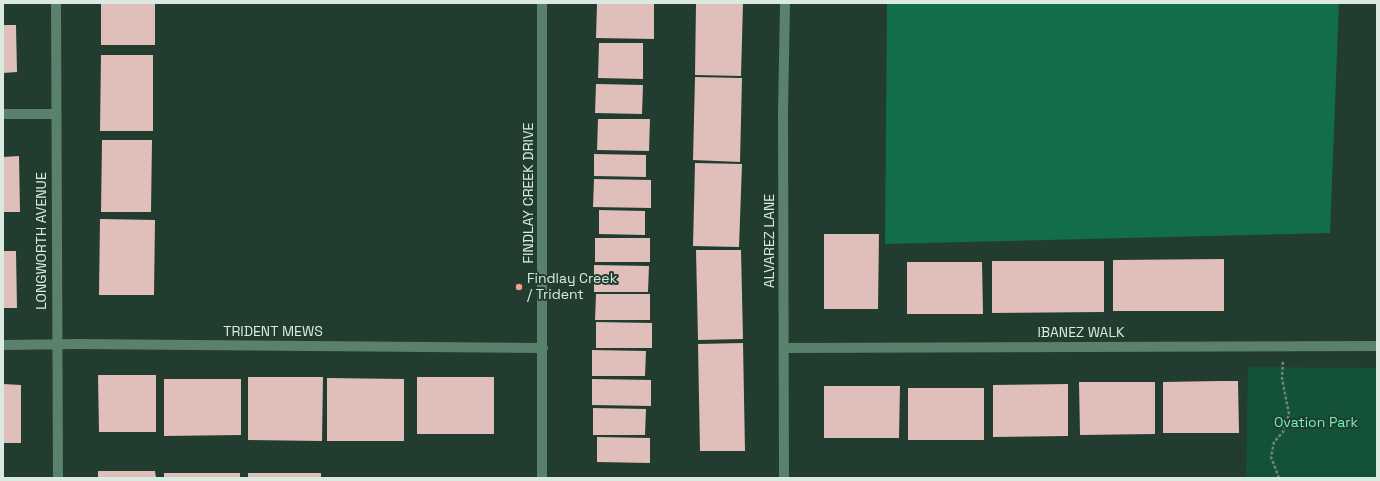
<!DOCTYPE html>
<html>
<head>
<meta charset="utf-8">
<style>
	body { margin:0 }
	#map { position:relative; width:1380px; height:481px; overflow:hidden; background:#223c2f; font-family:"Space Grotesk",sans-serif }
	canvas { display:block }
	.frame { position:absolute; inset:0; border:4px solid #dbeae1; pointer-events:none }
</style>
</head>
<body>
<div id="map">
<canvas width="1380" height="481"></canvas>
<div class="frame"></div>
</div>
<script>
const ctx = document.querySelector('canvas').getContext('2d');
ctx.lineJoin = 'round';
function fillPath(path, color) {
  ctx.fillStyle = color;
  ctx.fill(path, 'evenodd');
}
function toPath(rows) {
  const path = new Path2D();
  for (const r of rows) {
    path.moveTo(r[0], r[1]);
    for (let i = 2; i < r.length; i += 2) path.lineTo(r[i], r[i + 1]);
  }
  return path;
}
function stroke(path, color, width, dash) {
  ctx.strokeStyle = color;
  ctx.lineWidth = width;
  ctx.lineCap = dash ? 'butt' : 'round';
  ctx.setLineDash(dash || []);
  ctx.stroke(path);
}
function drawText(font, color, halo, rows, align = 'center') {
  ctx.font = font + ' "Space Grotesk",sans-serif';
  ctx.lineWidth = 4;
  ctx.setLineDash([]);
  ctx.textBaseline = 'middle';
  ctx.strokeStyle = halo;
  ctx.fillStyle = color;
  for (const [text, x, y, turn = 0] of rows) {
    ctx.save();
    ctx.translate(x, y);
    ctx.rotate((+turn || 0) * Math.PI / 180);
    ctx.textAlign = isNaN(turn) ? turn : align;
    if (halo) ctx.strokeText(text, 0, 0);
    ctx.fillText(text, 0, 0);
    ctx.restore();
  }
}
fillPath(toPath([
	[1248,367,1377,368,1377,478,1246,478]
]), '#135238');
fillPath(toPath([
	[887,3,1339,3,1330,233,885,244]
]), '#126d49');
fillPath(toPath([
	[101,3,155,3,155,45,101,45],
	[597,3,654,3,654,39,596,38],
	[696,3,743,3,741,76,695,75],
	[3,25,16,25,17,72,3,73],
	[599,43,643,43,643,79,598,78],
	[101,55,153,55,153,131,100,131],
	[695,77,742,78,740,162,693,160],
	[596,84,643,85,642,114,595,113],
	[598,119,650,119,649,151,597,150],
	[102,140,152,140,151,212,101,212],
	[594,154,646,155,646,177,594,176],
	[19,156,20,212,3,212,3,157],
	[695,163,742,164,739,247,693,246],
	[594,179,651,180,651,208,593,207],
	[599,210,645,211,645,235,599,234],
	[100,219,155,220,154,295,99,295],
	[824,234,879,234,878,309,824,309],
	[595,238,650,238,650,262,595,262],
	[696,250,741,250,743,339,698,340],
	[3,251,16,251,17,308,3,308],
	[1224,259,1224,311,1113,311,1113,260],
	[992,261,1104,261,1104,312,992,313],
	[907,262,982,262,983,314,907,314],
	[594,265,649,266,648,292,594,292],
	[596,294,650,294,650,320,595,320],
	[596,322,652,323,652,348,596,348],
	[743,343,745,451,700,451,698,344],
	[592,350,646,351,645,376,592,376],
	[98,375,156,375,156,432,99,432],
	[248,377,323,377,322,441,248,440],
	[417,377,494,377,494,434,417,434],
	[327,378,404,379,404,441,327,441],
	[164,379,241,379,241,435,164,436],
	[592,379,651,380,651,406,592,405],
	[1220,381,1238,381,1239,433,1163,433,1163,382],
	[1079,382,1155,382,1155,434,1080,435],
	[3,384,21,385,21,443,3,443],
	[1068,384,1068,436,993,437,993,385],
	[824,386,900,386,899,438,824,438],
	[908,388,984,388,984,440,908,440],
	[593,408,646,409,645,435,593,435],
	[597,437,650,438,650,463,597,462],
	[98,471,155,471,156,478,98,478],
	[164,473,240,473,240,478,164,478],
	[248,473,321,473,321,478,248,478]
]), '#e0beb9');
stroke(toPath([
	[1279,478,1271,457,1274,442,1283,432,1289,414,1282,378,1283,360]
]), '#6f8579', 2.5, [3, 2]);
stroke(toPath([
	[56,3,58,478],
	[3,114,56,114],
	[3,345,77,344,543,348],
	[784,348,1377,346],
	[542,478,542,3],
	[784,478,783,112,785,3]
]), '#59816c', 10);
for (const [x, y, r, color] of [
	[519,287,4,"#f59d8f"]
]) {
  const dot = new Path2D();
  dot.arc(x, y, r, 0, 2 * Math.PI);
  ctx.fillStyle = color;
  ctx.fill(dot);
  stroke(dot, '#223c2f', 1.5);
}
drawText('14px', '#dbeae1', '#223c2f', [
	["FINDLAY CREEK DRIVE",529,193,-90],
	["LONGWORTH AVENUE",42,241,-90],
	["ALVAREZ LANE",770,241,-90],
	["TRIDENT MEWS",273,332],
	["IBANEZ WALK",1081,333]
]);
drawText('14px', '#dbeae1', '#223c2f', [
	["Findlay Creek",527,279],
	["/ Trident",527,295]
], 'left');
drawText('14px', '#69f6b6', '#223c2f', [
	["Ovation Park",1316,423]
]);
</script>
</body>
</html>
